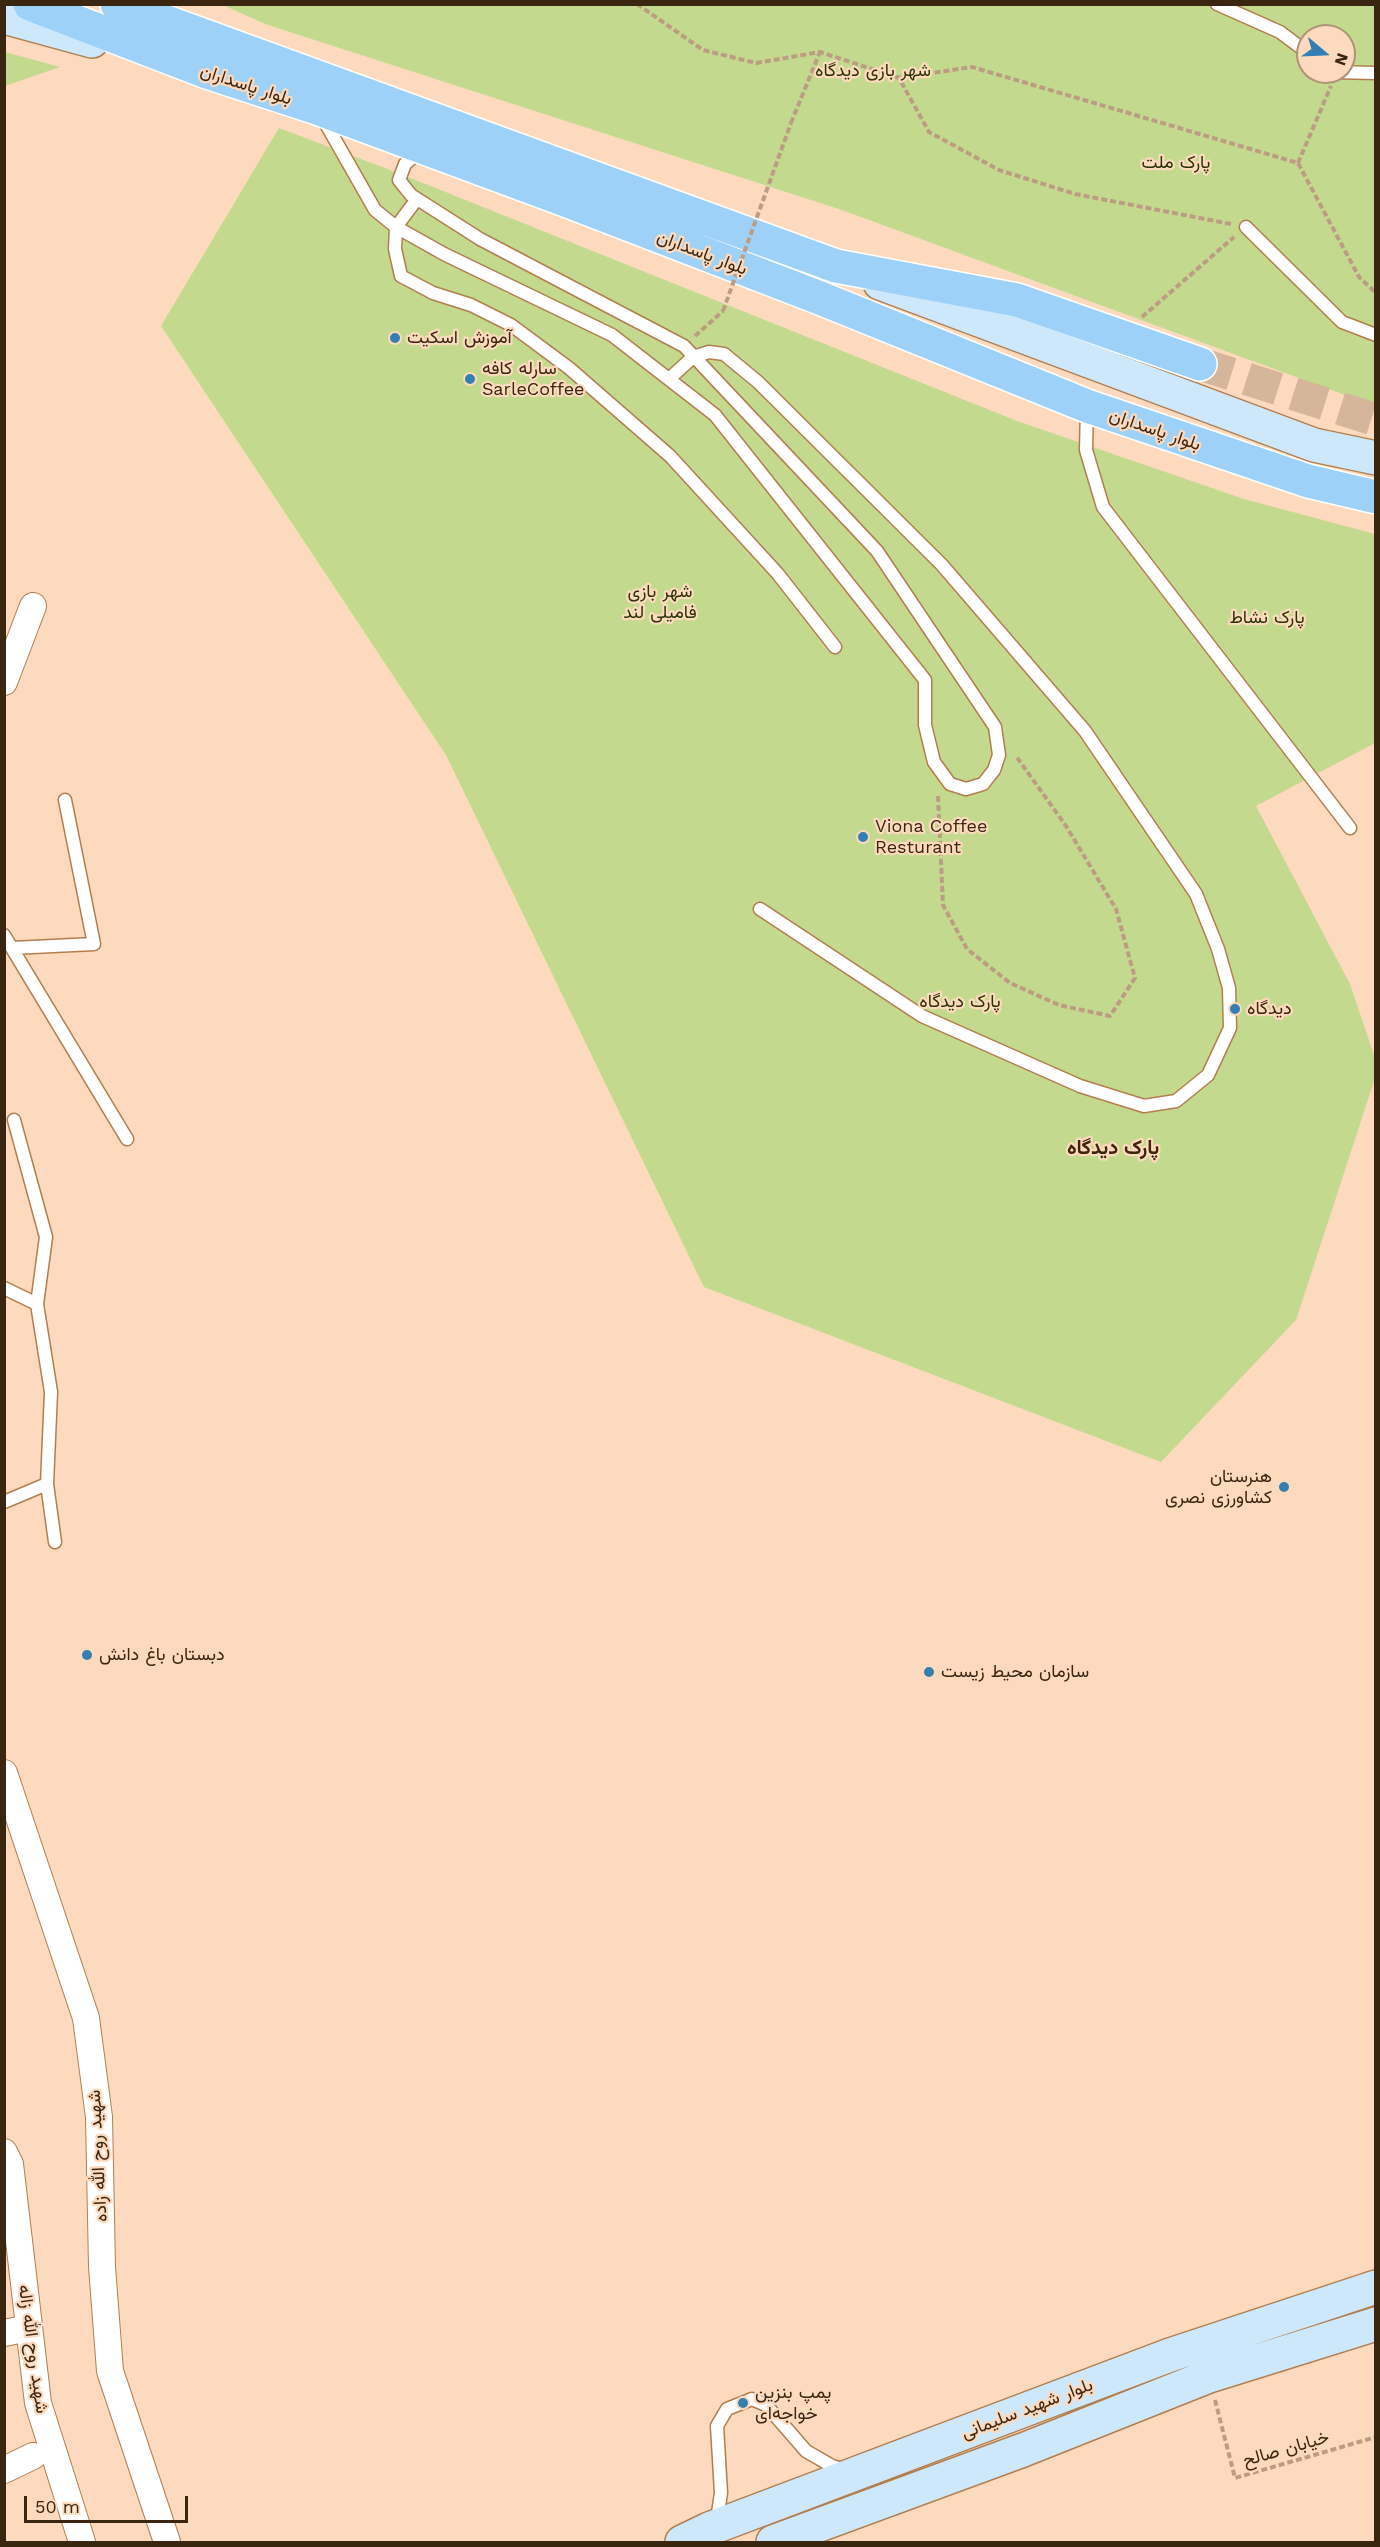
<!DOCTYPE html>
<html>
<head>
<meta charset="utf-8">
<style>
	body { margin:0 }
	#map { position:relative; width:1380px; height:2547px; overflow:hidden; background:#fddabd; font-family:"Work Sans",sans-serif }
	canvas { display:block }
	.frame { position:absolute; inset:0; border:6px solid #3a2511; pointer-events:none }
	.north { position:absolute; left:1296px; top:24px; width:60px; height:60px; box-sizing:border-box; background:#fddabd; border:2px solid #af9278; border-radius:50%; rotate:109deg; font-size:16px; font-weight:700; line-height:24px; text-align:center; color:#3a2511 }
	.north::after { content:''; display:block; margin:auto; width:21px; height:27px; background:#347fb2; clip-path:polygon(50% 0,100% 100%,50% 72%,0 100%) }
	.scale { position:absolute; left:24px; top:2496px; width:164px; height:27px; box-sizing:border-box; border:3px solid #3a2511; border-top:0; padding-left:8px; font-size:18px; line-height:21px; white-space:nowrap; color:#3a2511; -webkit-text-stroke:4px #fddabd; paint-order:stroke }
</style>
</head>
<body>
<div id="map">
<canvas width="1380" height="2547"></canvas>
<div class="frame"></div>
<div class="north">N</div>
<div class="scale">50 m</div>
</div>
<script>
const ctx = document.querySelector('canvas').getContext('2d');
ctx.lineJoin = 'round';
function fillPath(path, color) {
  ctx.fillStyle = color;
  ctx.fill(path, 'evenodd');
}
function toPath(rows) {
  const path = new Path2D();
  for (const r of rows) {
    path.moveTo(r[0], r[1]);
    for (let i = 2; i < r.length; i += 2) path.lineTo(r[i], r[i + 1]);
  }
  return path;
}
function stroke(path, color, width, dash) {
  ctx.strokeStyle = color;
  ctx.lineWidth = width;
  ctx.lineCap = dash ? 'butt' : 'round';
  ctx.setLineDash(dash || []);
  ctx.stroke(path);
}
function drawText(font, color, halo, rows, align = 'center') {
  ctx.font = font + ' "Work Sans",Vazirmatn,sans-serif';
  ctx.lineWidth = 4.5;
  ctx.setLineDash([]);
  ctx.textBaseline = 'middle';
  ctx.strokeStyle = halo;
  ctx.fillStyle = color;
  for (const [text, x, y, turn = 0] of rows) {
    ctx.save();
    ctx.translate(x, y);
    ctx.rotate((+turn || 0) * Math.PI / 180);
    ctx.textAlign = isNaN(turn) ? turn : align;
    if (halo) ctx.strokeText(text, 0, 0);
    ctx.fillText(text, 0, 0);
    ctx.restore();
  }
}
fillPath(toPath([
	[223,5,1375,5,1375,406,842,210,265,24],
	[1308,36,1344,36,1344,72,1308,72],
	[5,52,60,67,5,86],
	[279,128,398,173,1017,421,1244,499,1375,534,1375,743,1256,806,1350,984,1375,1058,1375,1078,1296,1320,1161,1462,704,1287,446,755,161,326]
]), '#c3d98d');
stroke(toPath([
	[1200,364,1376,420]
]), '#d6b69b', 33, [33, 16]);
const lane = toPath([
	[1217,4,1280,32,1308,53],
	[1333,72,1376,73],
	[322,117,375,210,396,227,444,254,612,335,715,415,925,680,925,725,934,762,950,784,966,789,983,784,994,770,999,755,995,727,877,551,684,346,480,239,411,195,399,180,405,164,421,150],
	[417,199,396,227,395,249,401,276,433,293,471,305,511,325,569,368,670,456,778,574,835,647],
	[1246,227,1342,322,1376,335],
	[669,379,693,357,709,352,724,354,758,382,942,565,1085,731,1196,894,1218,949,1229,988,1230,1028,1208,1075,1176,1101,1144,1106,1080,1086,922,1016,760,909],
	[1087,407,1086,450,1103,507,1350,828],
	[4,935,127,1139],
	[12,948,94,944,65,800],
	[14,1120,46,1237,37,1304,51,1392,47,1484,55,1542],
	[4,1288,37,1304],
	[4,1502,47,1484],
	[713,2522,718,2513,721,2493,717,2426,727,2409,752,2399,766,2405,806,2451,832,2466,845,2470]
]);
const street = toPath([
	[4,682,33,606],
	[4,1773,86,2018,99,2117,102,2267,110,2371,167,2542],
	[4,2152,10,2164,38,2403,82,2542],
	[4,2333,29,2328],
	[4,2470,33,2456]
]);
const secondary = toPath([
	[4,17,92,41],
	[880,283,1314,445,1376,458],
	[682,2542,709,2529,1170,2355,1376,2287],
	[773,2542,1023,2450,1209,2376,1376,2324]
]);
const primary = toPath([
	[30,4,207,72,317,108,568,201,820,298,1087,406,1308,481,1376,497],
	[117,4,836,266,1017,300,1200,364]
]);
stroke(lane, '#b37e4e', 15);
stroke(street, '#b37e4e', 28);
stroke(secondary, '#b37e4e', 36);
stroke(primary, '#fff', 36);
stroke(toPath([
	[637,4,703,50,756,63,820,52,899,78,929,132,999,170,1075,194,1231,224],
	[899,78,972,67,1298,163,1359,277,1376,293],
	[791,123,820,52],
	[1298,163,1331,86],
	[1142,317,1234,237],
	[695,336,723,311],
	[938,796,943,905,967,949,1010,983,1059,1005,1110,1016,1135,978,1116,909,1066,826,1016,756],
	[1215,2400,1235,2478,1376,2437]
]), '#bc9d83', 4, [6, 3]);
stroke(lane, '#fff', 12);
stroke(street, '#fff', 26);
stroke(secondary, '#cee8fb', 33);
stroke(primary, '#9dd1f7', 33);
stroke(toPath([
	[723,311,791,123]
]), '#bc9d83', 4, [6, 3]);
for (const [x, y, r, color] of [
	[395,338,6,"#347fb2"],
	[470,379,6,"#347fb2"],
	[863,837,6,"#347fb2"],
	[1235,1009,6,"#347fb2"],
	[1284,1487,6,"#347fb2"],
	[87,1655,6,"#347fb2"],
	[929,1672,6,"#347fb2"],
	[743,2403,6,"#347fb2"]
]) {
  const dot = new Path2D();
  dot.arc(x, y, r, 0, 2 * Math.PI);
  ctx.fillStyle = color;
  ctx.fill(dot);
  stroke(dot, '#fddabd', 2);
}
drawText('18px', '#293305', '#fddabd', [
	["شهر بازی دیدگاه",873,71],
	["پارک ملت",1176,163],
	["شهر بازی",660,592],
	["فامیلی لند",660,613],
	["پارک نشاط",1267,618],
	["پارک دیدگاه",960,1002]
]);
drawText('18px', '#3a2511', '#fddabd', [
	["بلوار پاسداران",246,85,18],
	["بلوار پاسداران",702,253,21],
	["بلوار پاسداران",1155,430,19],
	["شهید روح الله زاده",98,2156,-93],
	["شهید روح الله زاله",33,2349,82],
	["بلوار شهید سلیمانی",1027,2409,-21],
	["خیابان صالح",1286,2449,-16]
]);
drawText('18px', '#3a2511', '#fddabd', [
	["آموزش اسکیت",407,338],
	["سارله کافه",482,369],
	["SarleCoffee",482,390],
	["Viona Coffee",875,827],
	["Resturant",875,848],
	["دیدگاه",1247,1009],
	["هنرستان",1272,1477,"right"],
	["کشاورزی نصری",1272,1498,"right"],
	["دبستان باغ دانش",99,1655],
	["سازمان محیط زیست",941,1672],
	["پمپ بنزین",755,2393],
	["خواجه‌ای",755,2414]
], 'left');
drawText('bold 20px', '#3e240a', '#fddabd', [
	["پارک دیدگاه",1113,1148]
]);
</script>
</body>
</html>
